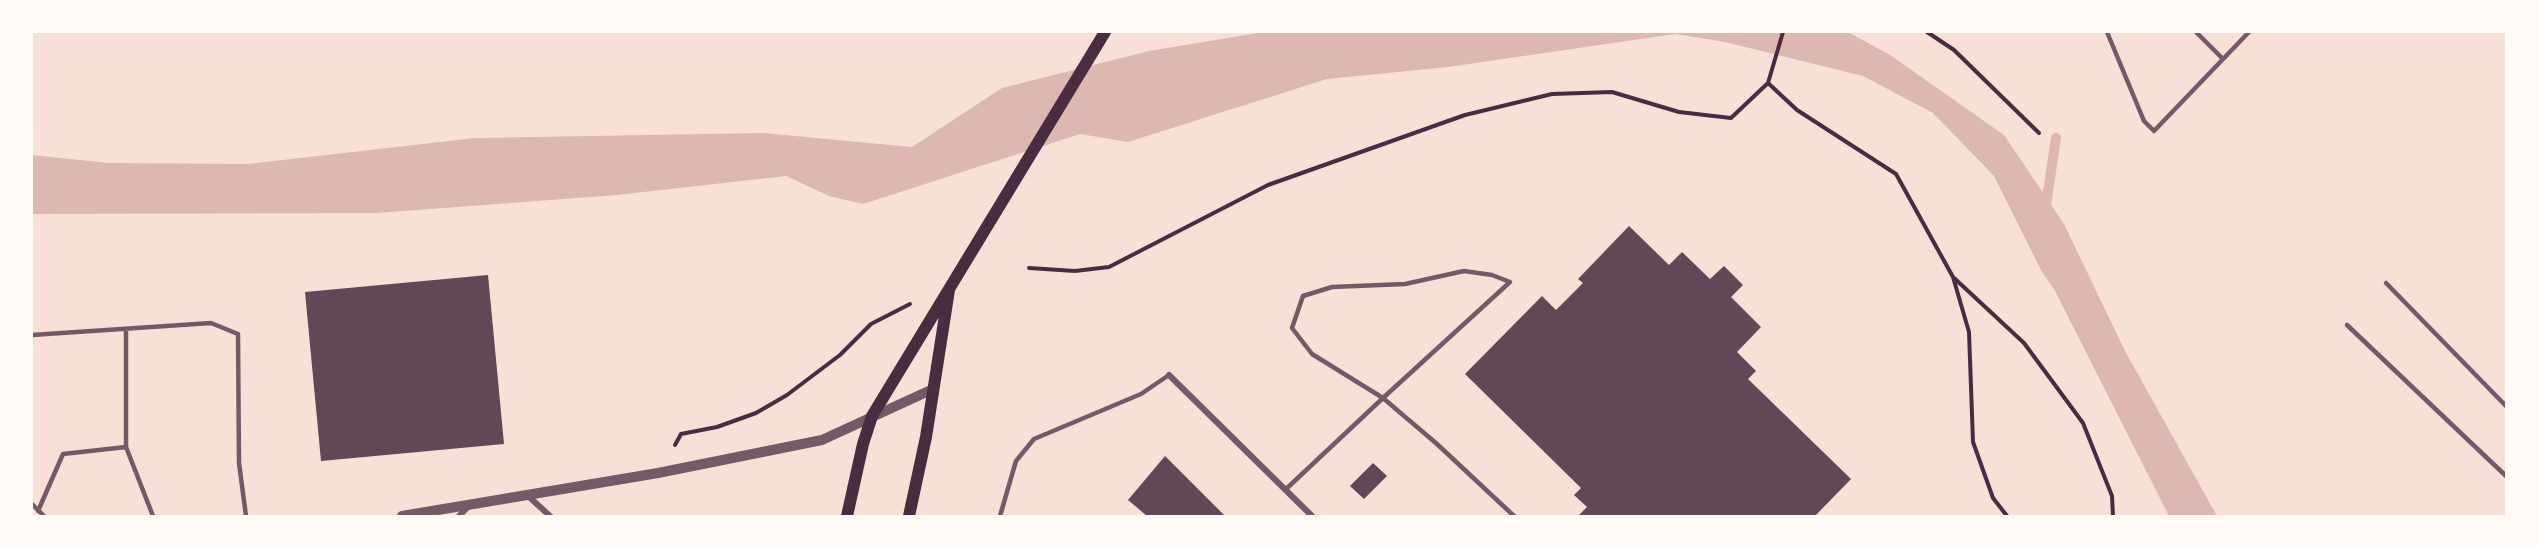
<!DOCTYPE html>
<html>
<head>
<meta charset="utf-8">
<style>
	body { margin:0 }
	#map { position:relative; width:2538px; height:548px; overflow:hidden; background:#f7e1d7; font-family:"Source Sans 3",sans-serif }
	canvas { display:block }
	.frame { position:absolute; inset:0; border:33px solid #fffaf5; pointer-events:none }
</style>
</head>
<body>
<div id="map">
<canvas width="2538" height="548"></canvas>
<div class="frame"></div>
</div>
<script>
const ctx = document.querySelector('canvas').getContext('2d');
ctx.lineJoin = 'round';
function fillPath(path, color) {
  ctx.fillStyle = color;
  ctx.fill(path, 'evenodd');
}
function toPath(rows) {
  const path = new Path2D();
  for (const r of rows) {
    path.moveTo(r[0], r[1]);
    for (let i = 2; i < r.length; i += 2) path.lineTo(r[i], r[i + 1]);
  }
  return path;
}
function stroke(path, color, width, dash) {
  ctx.strokeStyle = color;
  ctx.lineWidth = width;
  ctx.lineCap = dash ? 'butt' : 'round';
  ctx.setLineDash(dash || []);
  ctx.stroke(path);
}
fillPath(toPath([
	[1264,32,1848,32,1890,55,2004,135,2064,224,2125,351,2217,516,2169,516,2054,289,2042,272,1994,176,1933,113,1863,76,1725,42,1675,34,1448,67,1327,79,1128,142,1080,134,863,204,829,196,786,176,617,195,377,213,32,214,32,155,109,163,248,164,475,138,763,133,912,147,1002,88,1149,51]
]), '#dcb8b0');
stroke(toPath([
	[2045,212,2056,138]
]), '#dcb8b0', 10);
fillPath(toPath([
	[1629,226,1669,265,1682,252,1710,279,1724,266,1743,285,1731,297,1761,327,1737,352,1756,371,1748,379,1851,479,1815,516,1578,516,1587,507,1574,495,1581,488,1465,374,1542,296,1556,310,1583,283,1578,279],
	[488,275,504,444,321,461,305,292],
	[1165,456,1225,516,1147,516,1128,500],
	[1373,463,1387,476,1364,499,1350,486]
]), '#644757');
stroke(toPath([
	[1783,32,1768,83,1797,110,1896,174,1953,277,1969,332,1973,442,1993,498,2007,516],
	[1927,32,1954,50,2039,133],
	[1029,268,1075,271,1109,267,1268,185,1465,115,1552,94,1612,92,1679,112,1731,118,1768,83],
	[1953,277,2024,343,2083,423,2112,496,2113,516],
	[675,445,681,434,717,427,756,413,787,395,840,355,871,324,910,304]
]), '#4a2c40', 4);
stroke(toPath([
	[2107,32,2144,121,2154,131,2249,32],
	[2196,32,2223,59],
	[2386,283,2506,406],
	[2347,325,2506,476],
	[32,335,211,323,238,334,239,463,246,516],
	[126,447,153,516],
	[1285,490,1383,398,1510,282,1492,275,1464,271,1405,284,1332,287,1303,296,1292,328,1312,354,1383,398,1437,444,1514,516],
	[32,504,44,516],
	[38,511,63,454,126,447,126,329],
	[1000,516,1016,461,1034,439,1141,394,1169,375]
]), '#755966', 4.5);
stroke(toPath([
	[1169,375,1312,516],
	[527,495,550,516],
	[459,516,469,506]
]), '#755966', 6);
stroke(toPath([
	[402,516,658,473,822,440,933,389]
]), '#755966', 10);
stroke(toPath([
	[847,516,863,444,872,416,1105,32],
	[909,516,926,437,949,290]
]), '#4a2c40', 12);
</script>
</body>
</html>
